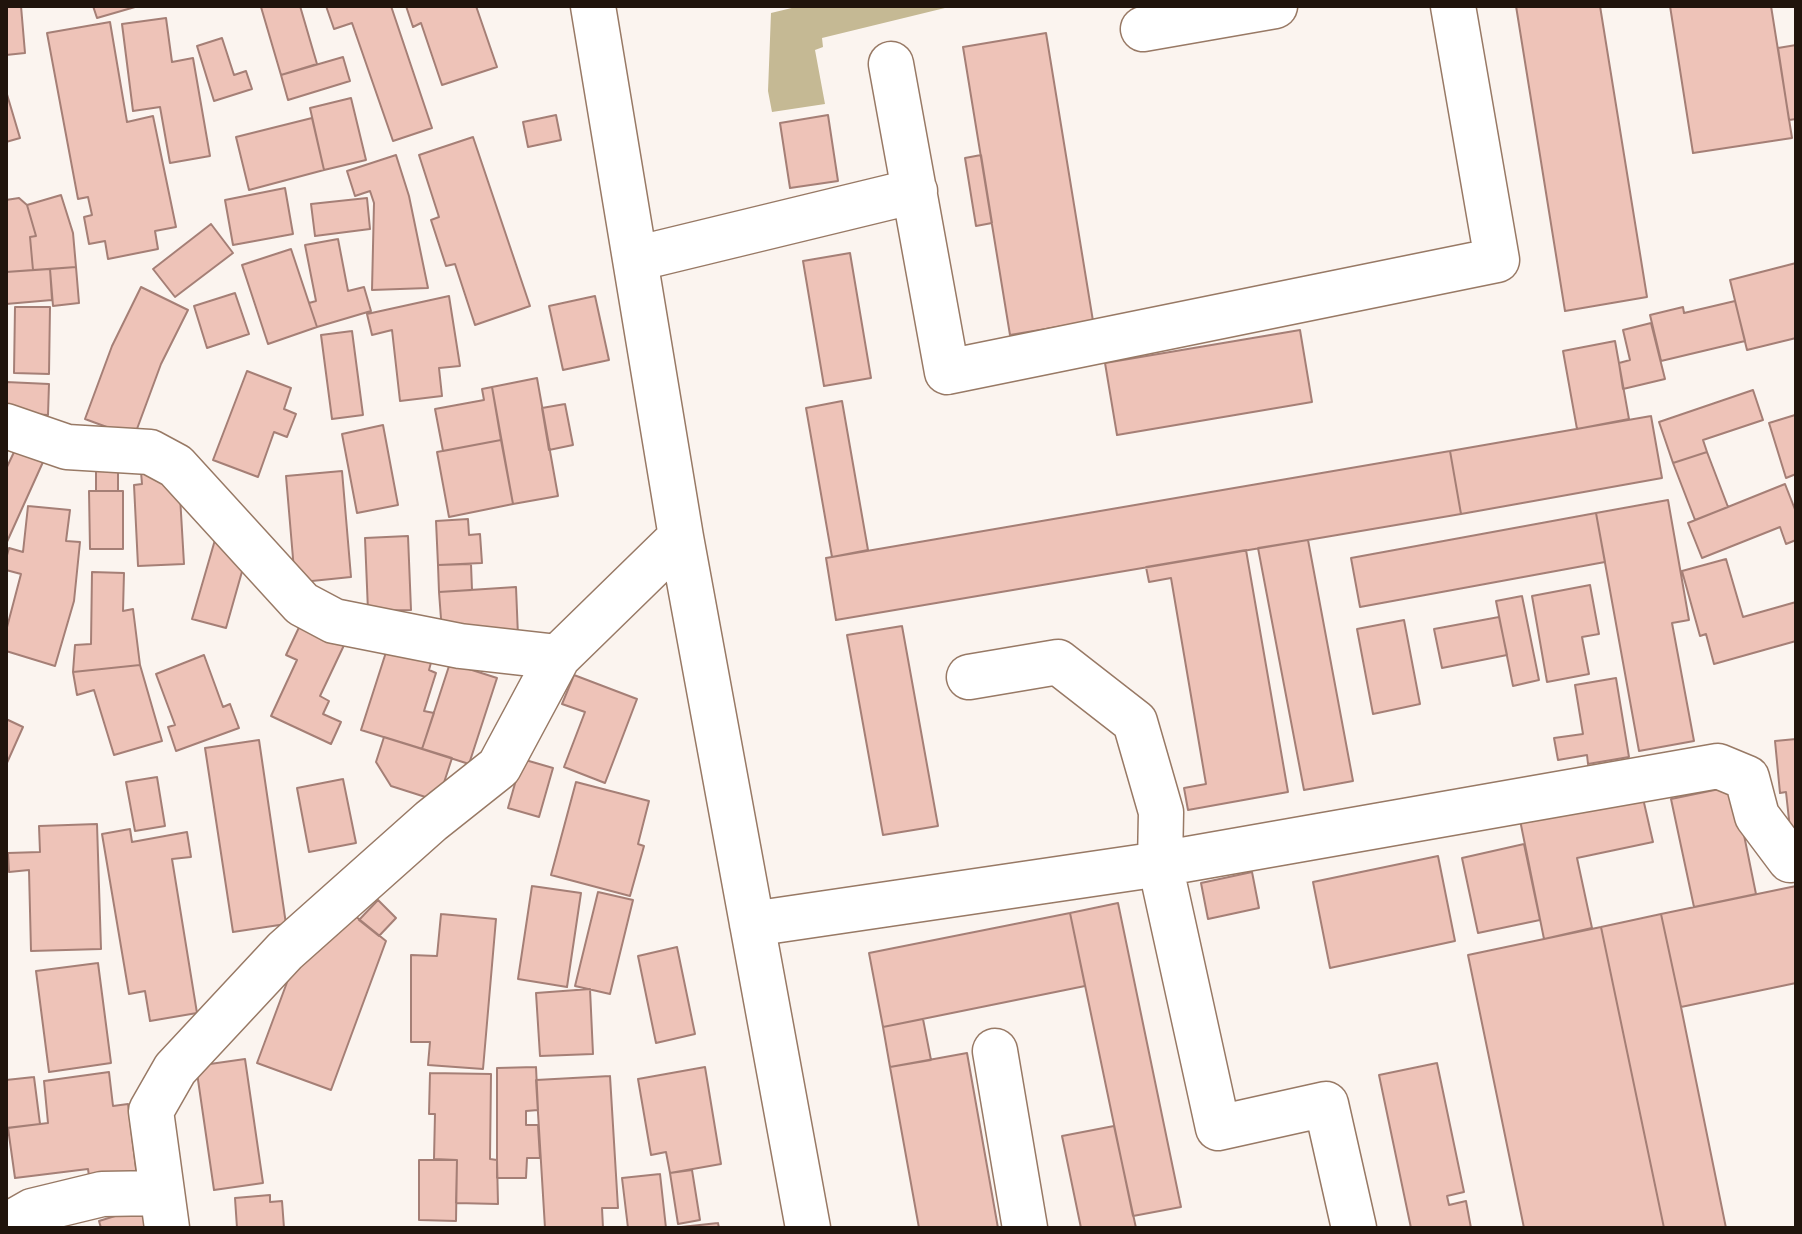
<!DOCTYPE html>
<html>
<head>
<meta charset="utf-8">
<style>
	body { margin:0 }
	#map { position:relative; width:1802px; height:1234px; overflow:hidden; background:#fbf4ef; font-family:"Nunito Sans",sans-serif }
	canvas { display:block }
	.frame { position:absolute; inset:0; border:8px solid #20140c; pointer-events:none }
</style>
</head>
<body>
<div id="map">
<canvas width="1802" height="1234"></canvas>
<div class="frame"></div>
</div>
<script>
const ctx = document.querySelector('canvas').getContext('2d');
ctx.lineJoin = 'round';
function fillPath(path, color) {
  ctx.fillStyle = color;
  ctx.fill(path, 'evenodd');
}
function toPath(rows) {
  const path = new Path2D();
  for (const r of rows) {
    path.moveTo(r[0], r[1]);
    for (let i = 2; i < r.length; i += 2) path.lineTo(r[i], r[i + 1]);
  }
  return path;
}
function stroke(path, color, width, dash) {
  ctx.strokeStyle = color;
  ctx.lineWidth = width;
  ctx.lineCap = dash ? 'butt' : 'round';
  ctx.setLineDash(dash || []);
  ctx.stroke(path);
}
fillPath(toPath([
	[800,6,949,6,949,7,822,38,823,47,815,50,825,104,772,112,768,91,771,13]
]), '#c5b994');
const building = toPath([
	[6,6,21,6,25,53,6,55,6,6],
	[93,6,134,6,135,7,97,18,93,6],
	[300,6,317,64,281,75,261,7,300,6],
	[326,6,391,6,432,128,393,141,352,23,334,29,326,6],
	[406,6,476,6,497,67,442,85,421,23,413,27,406,6],
	[1516,6,1600,6,1647,297,1565,311,1516,6],
	[1670,6,1771,6,1792,138,1693,153,1670,6],
	[166,18,172,62,193,58,210,156,170,163,160,107,133,111,122,24,166,18],
	[110,22,127,122,153,116,176,227,155,231,158,249,108,259,105,241,89,244,84,217,92,215,88,197,78,199,47,33,110,22],
	[1046,33,1093,321,1010,335,963,47,1046,33],
	[222,38,234,75,246,71,252,89,214,101,197,46,222,38],
	[1796,45,1796,119,1789,120,1778,48,1796,45],
	[343,57,350,81,288,100,281,75,343,57],
	[6,91,20,138,6,142,6,91],
	[351,98,366,160,324,170,310,108,351,98],
	[556,115,561,140,528,147,523,122,556,115],
	[828,115,838,181,790,188,780,123,828,115],
	[312,118,324,170,249,190,236,137,312,118],
	[473,137,530,306,475,325,455,264,446,266,431,220,439,217,419,155,473,137],
	[396,155,409,196,428,288,372,290,374,203,370,191,355,196,347,171,396,155],
	[981,155,992,223,976,226,965,158,981,155],
	[285,188,293,234,233,245,225,200,285,188],
	[61,195,73,233,76,267,33,270,30,237,36,236,27,205,61,195],
	[19,198,27,205,36,236,30,237,33,270,6,272,6,200,19,198],
	[367,198,370,229,315,236,311,204,367,198],
	[211,224,233,253,175,297,153,269,211,224],
	[338,239,348,291,364,287,371,311,317,327,309,303,316,301,305,245,338,239],
	[291,249,317,327,268,344,242,265,291,249],
	[850,253,871,378,824,386,803,261,850,253],
	[1796,263,1796,338,1747,350,1730,280,1796,263],
	[76,267,79,303,53,306,50,269,76,267],
	[50,269,52,300,6,304,6,272,50,269],
	[141,287,188,310,161,364,134,437,85,419,112,346,141,287],
	[235,293,249,334,207,348,194,306,235,293],
	[449,296,460,366,439,368,442,396,400,401,392,330,372,335,367,314,449,296],
	[595,296,609,360,563,370,549,306,595,296],
	[1735,301,1745,341,1661,361,1650,315,1683,307,1684,313,1735,301],
	[15,307,50,307,49,374,14,373,15,307],
	[1651,323,1665,379,1623,389,1619,363,1630,360,1623,330,1651,323],
	[1300,330,1312,402,1117,435,1105,363,1300,330],
	[352,331,363,415,332,419,321,335,352,331],
	[1615,341,1629,419,1577,429,1563,351,1615,341],
	[247,371,291,388,284,409,296,414,287,437,274,432,258,477,213,460,247,371],
	[537,378,558,496,513,504,492,387,537,378],
	[6,382,49,384,48,415,6,413,6,382],
	[492,387,501,440,443,451,435,409,484,400,482,389,492,387],
	[1753,390,1763,420,1703,440,1707,452,1673,463,1659,422,1753,390],
	[842,401,868,550,832,557,806,408,842,401],
	[565,404,573,445,549,450,542,408,565,404],
	[1795,415,1796,474,1786,478,1769,423,1795,415],
	[1651,416,1662,478,1461,514,1450,451,1651,416],
	[383,425,398,505,357,513,342,434,383,425],
	[501,440,513,504,449,517,437,452,501,440],
	[15,450,43,462,6,544,6,469,15,450],
	[1450,451,1461,514,836,620,826,558,1450,451],
	[1707,452,1728,507,1695,520,1673,463,1707,452],
	[96,469,118,469,118,491,96,491,96,469],
	[342,471,351,577,302,582,301,570,294,570,286,476,342,471],
	[141,472,179,479,184,564,138,566,134,485,142,484,141,472],
	[1785,484,1796,512,1796,540,1786,544,1780,527,1702,558,1688,523,1785,484],
	[89,491,123,491,123,549,90,549,89,491],
	[1668,500,1689,620,1672,623,1694,741,1639,751,1596,513,1668,500],
	[28,506,70,510,66,541,80,542,74,601,55,666,6,651,6,631,21,574,6,570,6,559,9,548,23,552,28,506],
	[1596,513,1605,562,1360,607,1351,558,1596,513],
	[468,519,469,535,480,534,482,563,438,565,436,521,468,519],
	[217,533,245,561,226,628,192,619,217,533],
	[408,536,411,610,368,611,365,538,408,536],
	[1308,540,1353,781,1304,790,1258,548,1308,540],
	[1246,550,1288,792,1188,810,1184,788,1206,784,1171,578,1149,582,1146,567,1246,550],
	[1726,559,1743,617,1796,602,1796,641,1714,664,1706,634,1700,636,1682,571,1726,559],
	[471,564,472,590,439,592,438,565,471,564],
	[92,572,124,573,123,611,133,609,140,665,73,672,75,645,91,644,92,572],
	[1590,585,1599,634,1582,637,1589,674,1547,682,1532,596,1590,585],
	[516,587,518,636,442,632,439,592,516,587],
	[1522,596,1539,680,1513,686,1496,601,1522,596],
	[1499,617,1507,655,1442,668,1434,629,1499,617],
	[1404,620,1420,704,1373,714,1357,629,1404,620],
	[302,621,346,641,320,696,329,701,323,714,341,722,331,744,271,716,297,660,286,655,302,621],
	[902,626,938,826,883,835,847,635,902,626],
	[388,646,432,659,429,670,436,673,424,711,434,713,422,749,361,730,388,646],
	[204,655,223,707,230,704,239,728,176,751,168,727,175,725,156,674,204,655],
	[450,663,497,678,469,764,422,749,450,663],
	[140,665,162,741,114,755,94,690,77,695,73,672,140,665],
	[574,675,637,699,605,783,564,767,585,712,562,704,574,675],
	[1616,678,1629,757,1588,764,1587,755,1558,760,1554,738,1583,734,1575,685,1616,678],
	[6,719,23,727,6,765,6,719],
	[384,737,452,758,438,801,391,786,376,762,384,737],
	[1796,739,1796,829,1790,829,1786,792,1780,793,1775,741,1796,739],
	[259,740,286,924,233,932,205,748,259,740],
	[522,759,553,768,539,817,508,808,522,759],
	[157,777,165,826,135,831,126,782,157,777],
	[343,779,356,843,309,852,297,788,343,779],
	[576,782,649,801,638,844,644,846,630,896,551,875,576,782],
	[1734,786,1756,894,1694,907,1671,799,1734,786],
	[1642,794,1653,842,1577,858,1592,928,1544,939,1520,820,1642,794],
	[97,824,101,949,31,951,29,870,9,872,8,853,40,852,39,826,97,824],
	[130,829,132,842,187,832,191,857,172,859,197,1013,150,1021,145,991,129,994,102,834,130,829],
	[1524,844,1540,920,1478,933,1462,858,1524,844],
	[1438,856,1455,941,1330,968,1313,882,1438,856],
	[1252,872,1259,908,1208,919,1201,883,1252,872],
	[532,886,581,893,567,987,518,979,532,886],
	[1796,886,1796,983,1681,1007,1661,914,1796,886],
	[598,892,633,900,610,994,575,986,598,892],
	[378,900,396,918,379,936,359,920,378,900],
	[1118,903,1181,1207,1133,1216,1070,913,1118,903],
	[349,911,386,941,331,1090,257,1063,289,977,349,911],
	[1070,913,1085,986,883,1027,869,953,1070,913],
	[441,914,496,919,483,1069,428,1065,430,1042,411,1042,411,955,437,956,441,914],
	[1661,914,1681,1007,1726,1228,1664,1228,1601,927,1661,914],
	[1601,927,1664,1228,1524,1228,1468,955,1601,927],
	[677,947,695,1034,656,1043,638,956,677,947],
	[98,963,111,1063,49,1072,36,971,98,963],
	[590,989,593,1054,540,1056,536,993,590,989],
	[923,1019,931,1060,890,1067,883,1027,923,1019],
	[967,1053,998,1228,919,1228,890,1067,967,1053],
	[245,1059,263,1183,214,1190,196,1066,245,1059],
	[1437,1063,1464,1192,1447,1196,1449,1205,1466,1201,1471,1228,1411,1228,1379,1075,1437,1063],
	[536,1067,538,1110,526,1111,526,1125,538,1125,540,1158,527,1158,526,1178,497,1178,497,1068,536,1067],
	[705,1067,721,1164,670,1173,666,1152,651,1155,638,1079,705,1067],
	[109,1072,113,1106,128,1104,137,1177,90,1183,88,1169,15,1178,8,1128,48,1123,44,1081,109,1072],
	[430,1073,491,1074,490,1159,497,1160,498,1204,456,1203,457,1160,434,1159,435,1114,429,1114,430,1073],
	[610,1076,618,1208,602,1208,603,1228,545,1228,536,1080,610,1076],
	[34,1077,40,1124,6,1128,6,1080,34,1077],
	[1114,1126,1136,1228,1081,1228,1062,1136,1114,1126],
	[419,1160,457,1160,456,1221,419,1220,419,1160],
	[692,1170,700,1220,678,1224,670,1173,692,1170],
	[660,1174,666,1228,628,1228,622,1178,660,1174],
	[270,1195,270,1202,282,1201,284,1228,237,1228,235,1198,270,1195],
	[144,1207,151,1228,101,1228,99,1221,144,1207],
	[718,1223,719,1228,672,1228,718,1223]
]);
fillPath(building, '#eec3b8');
stroke(building, '#a57f76', 2);
const minor = toPath([
	[593,6,681,537,808,1228],
	[1143,29,1275,6],
	[891,64,947,372,1497,260,1453,6],
	[635,259,915,191],
	[6,426,67,447,150,452,176,466,302,604,334,621,460,646,558,657],
	[969,677,1058,662,1135,722,1161,812,1160,864,1218,1128,1326,1104,1354,1228],
	[752,924,1160,864,1718,766,1747,778,1757,816,1790,860,1796,859],
	[995,1051,1025,1228],
	[6,1226,32,1211,102,1194,160,1193],
	[167,1228,151,1111,175,1069,285,951,431,821,499,767,558,657,681,537]
]);
stroke(minor, '#987965', 47);
stroke(minor, '#fff', 44);
</script>
</body>
</html>
